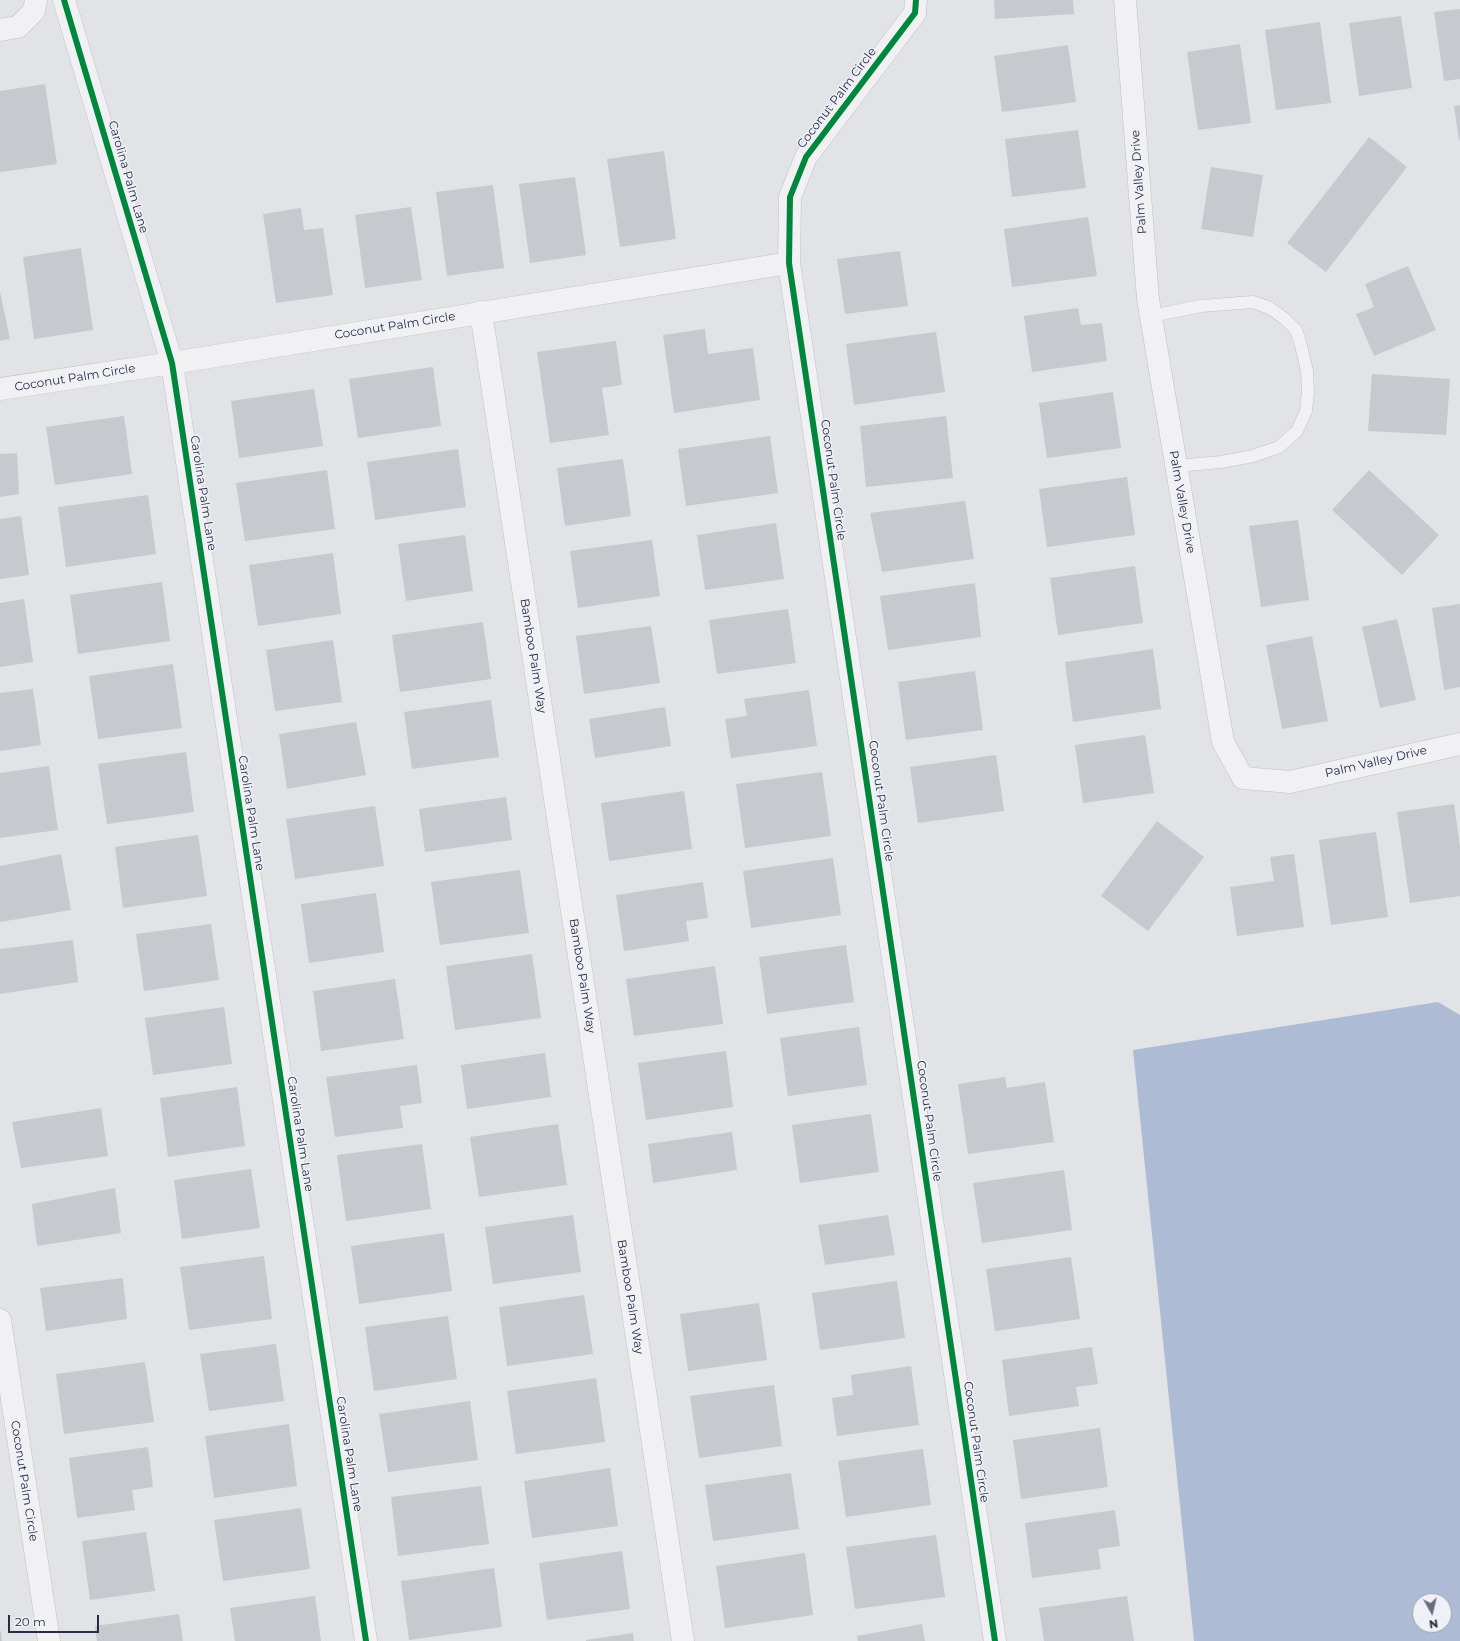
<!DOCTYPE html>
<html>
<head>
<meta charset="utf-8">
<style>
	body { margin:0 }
	#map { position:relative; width:1460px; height:1641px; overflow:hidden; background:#e1e3e7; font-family:Montserrat,sans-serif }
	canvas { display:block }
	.north { position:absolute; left:1412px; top:1593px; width:40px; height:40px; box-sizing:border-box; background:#eff1f7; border:1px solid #9fa3af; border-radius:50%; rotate:172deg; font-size:11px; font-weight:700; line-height:16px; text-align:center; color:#272d42 }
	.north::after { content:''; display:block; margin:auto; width:14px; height:18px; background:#686d7c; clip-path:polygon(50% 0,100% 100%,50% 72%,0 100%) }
	.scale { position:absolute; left:8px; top:1615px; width:91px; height:18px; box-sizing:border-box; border:2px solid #272d42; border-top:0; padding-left:5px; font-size:12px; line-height:14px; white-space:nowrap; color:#272d42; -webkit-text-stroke:3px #eff1f7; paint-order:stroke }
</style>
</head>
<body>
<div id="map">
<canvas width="1460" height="1641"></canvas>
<div class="north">N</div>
<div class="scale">20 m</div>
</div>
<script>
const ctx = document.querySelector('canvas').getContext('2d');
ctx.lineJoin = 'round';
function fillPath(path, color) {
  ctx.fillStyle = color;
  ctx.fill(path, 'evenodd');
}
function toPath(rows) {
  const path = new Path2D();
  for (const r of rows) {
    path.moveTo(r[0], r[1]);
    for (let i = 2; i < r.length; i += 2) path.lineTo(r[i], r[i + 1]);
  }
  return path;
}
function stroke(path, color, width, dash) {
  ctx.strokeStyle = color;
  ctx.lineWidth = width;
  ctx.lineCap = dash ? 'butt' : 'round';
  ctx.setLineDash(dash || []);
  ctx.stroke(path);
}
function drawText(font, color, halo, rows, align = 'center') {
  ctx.font = font + ' Montserrat,sans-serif';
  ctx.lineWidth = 3;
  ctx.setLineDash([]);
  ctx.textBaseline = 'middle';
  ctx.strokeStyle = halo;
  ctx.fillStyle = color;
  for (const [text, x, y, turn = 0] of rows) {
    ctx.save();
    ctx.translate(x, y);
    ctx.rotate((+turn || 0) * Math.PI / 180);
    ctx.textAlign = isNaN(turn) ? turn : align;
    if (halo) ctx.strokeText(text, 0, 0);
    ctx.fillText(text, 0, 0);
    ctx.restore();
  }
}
fillPath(toPath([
	[1438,1002,1460,1015,1460,1641,1194,1641,1133,1050],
	[1420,1601,1444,1601,1444,1625,1420,1625]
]), '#aebbd4');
fillPath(toPath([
	[994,0,1073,0,1074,14,995,19],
	[1460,9,1460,79,1444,81,1434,12],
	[1401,16,1412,88,1359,96,1349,23],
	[1320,22,1331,103,1276,110,1265,30],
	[1240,44,1251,123,1198,130,1187,52],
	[1068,45,1076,102,1002,112,994,56],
	[45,84,57,164,0,172,0,91],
	[1460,105,1460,140,1459,140,1454,106],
	[1078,130,1086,188,1012,197,1005,139],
	[1369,137,1407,167,1326,272,1287,243],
	[664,151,676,239,620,247,607,159],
	[1211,167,1263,175,1253,237,1201,229],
	[575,177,586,255,530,263,519,184],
	[493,185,504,268,447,276,436,192],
	[411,207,422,280,365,288,355,215],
	[301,208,304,230,323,228,333,295,276,303,263,214],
	[1088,217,1097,276,1012,287,1004,229],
	[81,248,93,330,34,339,23,257],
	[900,251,908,306,845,314,837,259],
	[1408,266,1436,330,1374,356,1356,314,1374,307,1365,284],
	[0,292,10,339,0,341],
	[1078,308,1081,325,1102,323,1107,361,1032,372,1024,316],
	[705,329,708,354,753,348,760,400,674,413,663,335],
	[936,332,945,392,854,405,846,344],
	[616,341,622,385,602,388,609,435,550,443,537,352],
	[433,367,441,426,358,438,349,379],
	[1372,374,1450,379,1446,435,1368,431],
	[314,389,323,446,239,458,231,401],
	[1113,392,1121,448,1047,458,1039,403],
	[124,416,132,474,55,485,46,427],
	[946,416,953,478,866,487,860,426],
	[770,436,778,493,686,506,678,449],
	[458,449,466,507,375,520,367,462],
	[17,453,19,494,0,497,0,454],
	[623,459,631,516,565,526,557,468],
	[327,470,335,529,245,541,236,483],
	[1369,470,1439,535,1402,575,1332,510],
	[1127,477,1135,535,1047,547,1039,489],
	[148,495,156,554,66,567,58,507],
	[965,501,974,559,882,572,870,513],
	[21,516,29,575,0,579,0,519],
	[1298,520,1309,600,1261,607,1249,526],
	[776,523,784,579,705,590,697,535],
	[465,535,473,591,406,601,398,544],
	[652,540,660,596,578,608,570,551],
	[333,553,341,614,258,626,249,565],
	[1135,566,1143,623,1058,635,1050,578],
	[162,582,170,641,78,654,70,595],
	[975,583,981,637,888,650,880,596],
	[24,599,33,662,0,667,0,603],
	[1460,604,1460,687,1444,690,1432,608],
	[788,609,796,663,717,674,709,620],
	[1397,619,1416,700,1380,708,1362,627],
	[483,622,491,679,400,692,392,635],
	[651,626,660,683,584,694,576,636],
	[1312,636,1328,721,1282,729,1266,645],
	[333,640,342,702,275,711,266,650],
	[1153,649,1161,709,1073,722,1065,662],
	[173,664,182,728,98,739,89,676],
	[975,671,983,730,906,740,898,682],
	[33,689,41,745,0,751,0,693],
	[809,690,817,746,731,758,725,719,747,716,744,699],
	[491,700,499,757,412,769,404,712],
	[665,707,671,746,595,758,589,719],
	[356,722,366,775,287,789,279,734],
	[1145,735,1154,793,1083,803,1075,745],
	[186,752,194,812,107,824,98,764],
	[996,755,1004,811,918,823,910,767],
	[49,766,58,830,0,838,0,773],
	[822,772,831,836,745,848,736,784],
	[684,791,692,849,609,861,601,803],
	[506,797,512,840,425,852,419,809],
	[1454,804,1460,847,1460,896,1410,903,1397,812],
	[375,806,384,866,295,879,286,819],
	[1157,821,1204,857,1148,931,1101,896],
	[1376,832,1388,917,1331,925,1319,840],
	[198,835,207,896,123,908,115,847],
	[61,854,71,910,0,922,0,866],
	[1294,854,1304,927,1237,936,1230,887,1274,881,1270,857],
	[833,858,841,915,751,928,743,871],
	[520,870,529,933,440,945,431,882],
	[703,882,708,918,686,921,689,941,624,951,616,895],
	[376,893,384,952,309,963,301,904],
	[211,924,219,980,144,991,136,934],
	[73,940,78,982,0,994,0,949],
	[846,945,854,1002,767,1014,759,957],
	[532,954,541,1018,455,1030,446,966],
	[715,966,723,1024,634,1036,626,979],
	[395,979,404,1039,321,1051,313,991],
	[224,1007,232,1064,153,1075,145,1018],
	[859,1027,867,1085,788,1096,780,1038],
	[726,1051,733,1107,646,1120,638,1063],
	[545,1053,551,1097,467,1109,461,1065],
	[417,1065,422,1103,400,1106,403,1128,335,1137,326,1077],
	[1005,1077,1007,1088,1045,1082,1054,1142,968,1154,958,1084],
	[237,1087,245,1146,168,1157,160,1098],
	[101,1108,108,1156,21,1168,12,1122],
	[871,1114,879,1172,800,1183,792,1125],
	[558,1124,567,1185,479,1197,470,1137],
	[732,1132,737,1170,653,1183,648,1144],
	[422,1144,431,1209,346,1221,337,1155],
	[251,1169,260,1228,182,1239,174,1180],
	[1064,1170,1072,1230,982,1243,973,1183],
	[115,1188,121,1233,37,1246,32,1204],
	[573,1215,581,1272,493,1284,485,1227],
	[888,1215,895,1255,825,1265,818,1225],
	[444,1233,452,1291,359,1304,351,1246],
	[264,1256,272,1319,189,1330,180,1267],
	[1071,1257,1080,1319,995,1331,986,1269],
	[123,1278,127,1319,46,1331,40,1288],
	[897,1281,905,1338,820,1350,812,1293],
	[584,1295,593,1354,507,1366,499,1307],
	[759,1303,767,1360,688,1371,680,1314],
	[448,1316,457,1379,374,1391,365,1327],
	[276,1344,284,1401,209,1411,200,1354],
	[1092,1347,1098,1384,1076,1387,1079,1406,1009,1416,1002,1360],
	[145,1362,154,1422,64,1434,56,1374],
	[911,1366,919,1425,837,1436,832,1398,853,1395,851,1375],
	[596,1378,605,1442,516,1454,507,1391],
	[774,1385,782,1446,699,1458,690,1396],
	[470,1401,478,1460,388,1472,379,1414],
	[289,1424,297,1486,214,1498,205,1436],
	[1100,1428,1108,1487,1021,1499,1013,1440],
	[148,1447,153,1487,132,1490,135,1510,77,1518,69,1458],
	[923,1449,931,1505,846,1517,838,1461],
	[610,1468,618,1526,532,1538,524,1481],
	[791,1473,799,1529,713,1541,705,1485],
	[481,1486,489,1544,398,1556,391,1497],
	[301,1508,310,1569,223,1581,214,1520],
	[1115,1510,1120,1546,1098,1549,1101,1569,1032,1578,1025,1523],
	[146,1532,155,1591,90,1600,82,1541],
	[936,1535,945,1597,855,1609,846,1547],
	[622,1551,630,1609,547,1620,539,1563],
	[805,1553,813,1615,725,1628,716,1566],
	[494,1568,502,1627,409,1640,401,1581],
	[315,1596,321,1641,235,1641,230,1608],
	[1127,1596,1134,1641,1044,1641,1039,1608],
	[179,1614,183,1641,97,1641,95,1626],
	[922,1624,925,1641,858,1641,857,1636],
	[0,1631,1,1631,2,1641,0,1641],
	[633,1633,634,1641,586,1641,586,1640]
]), '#c7c9ce');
const lane = toPath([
	[1151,316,1201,306,1253,302,1270,308,1285,319,1296,330,1301,345,1307,371,1308,392,1306,411,1297,431,1279,447,1253,456,1221,462,1176,466]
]);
const street = toPath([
	[64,0,172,363,366,1641],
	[916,0,915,13,806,157,790,197,789,263,995,1641],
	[1125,0,1148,299,1223,742,1243,778,1290,782,1460,744],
	[0,30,18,27,34,11,36,0],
	[481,312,683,1641],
	[0,389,172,363,789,263],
	[0,1320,49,1641]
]);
stroke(lane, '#bfc1c5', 13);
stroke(street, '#bfc1c5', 23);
stroke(lane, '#f1f1f3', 12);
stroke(street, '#f1f1f3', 22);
stroke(toPath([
	[64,0,172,363,366,1641],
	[916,0,915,13,806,157,790,197,789,263,995,1641]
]), '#00873e', 6);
drawText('12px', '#272d42', '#eff1f7', [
	["Coconut Palm Circle",837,98,-53],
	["Carolina Palm Lane",128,177,74],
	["Palm Valley Drive",1139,182,-94],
	["Coconut Palm Circle",395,326,-9],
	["Coconut Palm Circle",75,378,-9],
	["Coconut Palm Circle",833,480,82],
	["Carolina Palm Lane",203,493,81],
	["Palm Valley Drive",1182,502,80],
	["Bamboo Palm Way",533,656,81],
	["Palm Valley Drive",1376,762,-13],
	["Coconut Palm Circle",881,801,82],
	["Carolina Palm Lane",251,813,81],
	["Bamboo Palm Way",582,976,81],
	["Coconut Palm Circle",929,1121,82],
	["Carolina Palm Lane",300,1134,81],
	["Bamboo Palm Way",630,1297,81],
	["Coconut Palm Circle",976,1442,82],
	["Carolina Palm Lane",349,1454,81],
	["Coconut Palm Circle",24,1481,81]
]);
</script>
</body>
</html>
